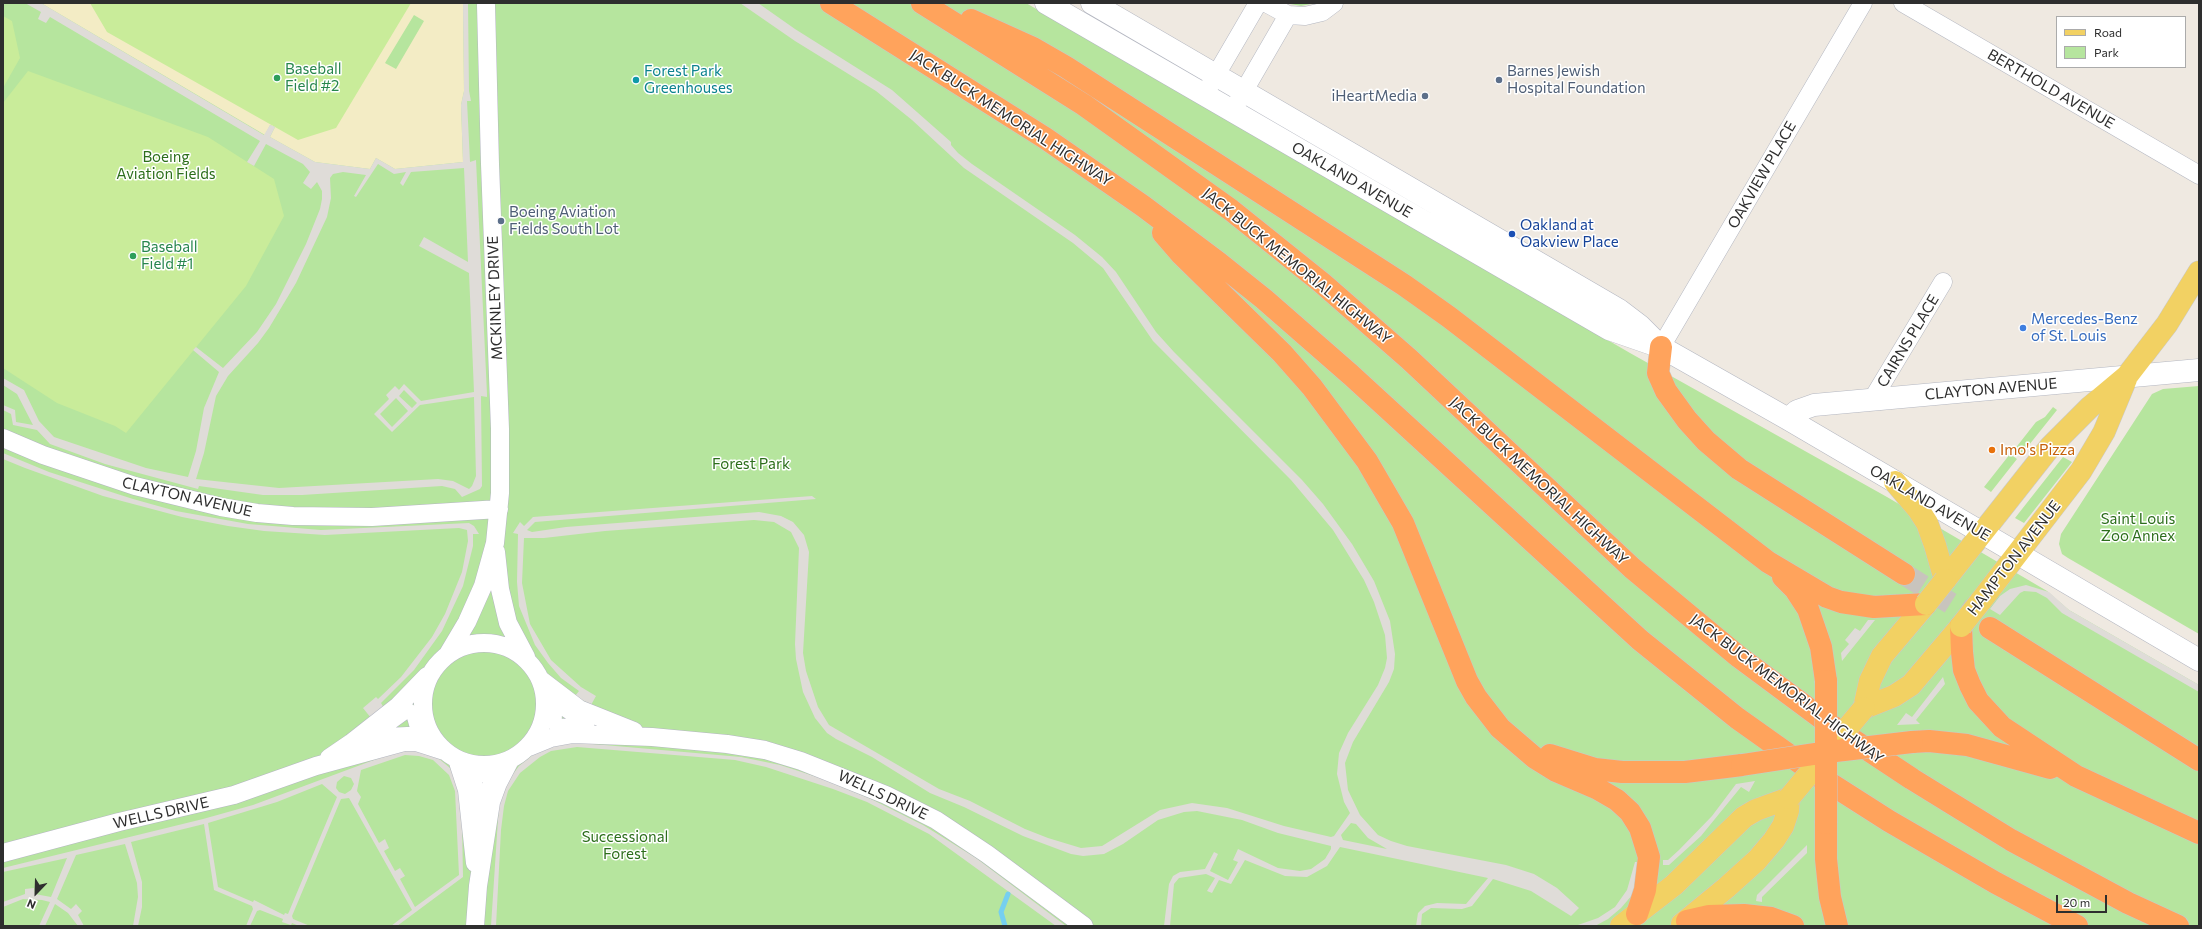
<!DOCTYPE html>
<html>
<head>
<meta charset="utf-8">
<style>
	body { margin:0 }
	#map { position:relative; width:2202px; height:929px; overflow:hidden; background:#efe9e1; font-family:Commissioner,sans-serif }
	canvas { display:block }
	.frame { position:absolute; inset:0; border:4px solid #2e2e2e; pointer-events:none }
	.legend { position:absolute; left:2056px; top:16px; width:130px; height:52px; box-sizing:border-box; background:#fff; border:1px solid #ababab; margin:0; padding:5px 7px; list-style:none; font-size:12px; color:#2e2e2e }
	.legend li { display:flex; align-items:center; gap:8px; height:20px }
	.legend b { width:20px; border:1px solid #ababab }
	.north { position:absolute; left:16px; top:873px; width:40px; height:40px; -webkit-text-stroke:3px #fff; paint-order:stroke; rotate:203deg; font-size:11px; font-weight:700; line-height:16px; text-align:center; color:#2e2e2e }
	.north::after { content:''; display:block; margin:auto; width:14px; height:18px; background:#2e2e2e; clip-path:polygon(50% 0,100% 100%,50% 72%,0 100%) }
	.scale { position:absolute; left:2056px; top:895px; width:51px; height:18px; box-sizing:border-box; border:2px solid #2e2e2e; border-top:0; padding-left:5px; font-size:12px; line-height:14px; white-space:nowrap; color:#2e2e2e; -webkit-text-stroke:3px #fff; paint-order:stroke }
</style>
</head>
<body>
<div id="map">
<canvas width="2202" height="929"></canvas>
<div class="frame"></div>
<ul class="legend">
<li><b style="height:5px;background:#f2d163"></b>Road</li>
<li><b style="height:11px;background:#b6e59e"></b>Park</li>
</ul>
<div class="north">N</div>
<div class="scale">20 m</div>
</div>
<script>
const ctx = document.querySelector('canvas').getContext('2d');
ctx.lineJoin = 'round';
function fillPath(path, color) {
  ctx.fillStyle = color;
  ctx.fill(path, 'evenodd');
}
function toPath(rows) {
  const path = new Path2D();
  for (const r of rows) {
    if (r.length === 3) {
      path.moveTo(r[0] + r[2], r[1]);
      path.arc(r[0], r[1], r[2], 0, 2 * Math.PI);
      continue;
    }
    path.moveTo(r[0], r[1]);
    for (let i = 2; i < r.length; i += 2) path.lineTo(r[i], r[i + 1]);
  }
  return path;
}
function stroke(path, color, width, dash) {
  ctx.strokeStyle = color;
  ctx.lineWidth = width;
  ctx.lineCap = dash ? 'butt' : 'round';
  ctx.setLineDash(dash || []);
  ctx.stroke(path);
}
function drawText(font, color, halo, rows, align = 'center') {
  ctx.font = font + ' Commissioner,sans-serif';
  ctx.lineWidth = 3;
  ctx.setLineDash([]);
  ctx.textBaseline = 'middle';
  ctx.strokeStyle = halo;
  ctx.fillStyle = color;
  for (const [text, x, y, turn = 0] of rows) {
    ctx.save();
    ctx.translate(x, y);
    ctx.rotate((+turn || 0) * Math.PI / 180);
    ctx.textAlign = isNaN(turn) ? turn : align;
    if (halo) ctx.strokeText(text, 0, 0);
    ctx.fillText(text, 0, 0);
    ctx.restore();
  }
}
fillPath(toPath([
	[3,3,1026,3,1630,353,1887,497,2047,591,2069,610,2199,685,2199,926,3,926],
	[1285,3,1316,3,1301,6],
	[2199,386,2199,634,2068,558,2062,554,2059,544,2061,534,2152,394,2163,389],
	[2053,407,2057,410,2021,455,2014,450,2036,422,2045,417],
	[2010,454,2017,459,1991,492,1984,487],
	[2063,457,2072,462,2024,523,2015,518]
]), '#b6e59e');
fillPath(toPath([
	[41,3,463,3,464,91,461,105,463,162,395,169,376,158,370,169,315,162,270,137,275,127,270,125,265,135],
	[414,15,424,21,396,69,385,63]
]), '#f3ecc5');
fillPath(toPath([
	[90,3,411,3,336,128,298,140,107,32],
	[3,16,12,21,20,58,3,88],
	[28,71,208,137,274,179,284,216,246,286,126,433,115,426,57,403,3,368,3,103]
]), '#c9ec9a');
fillPath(toPath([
	[25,3,41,3,264,135,270,125,273,126,275,127,270,137,315,162,370,169,376,158,395,169,463,162,461,105,464,91,463,3,468,3,469,91,471,101,467,101,470,162,476,160,487,394,487,397,481,396,482,486,480,489,462,497,455,489,442,486,302,495,263,495,199,486,198,489,105,464,50,444,37,430,13,425,11,414,3,410,3,405,15,410,16,422,33,425,17,394,3,385,3,378,24,390,39,421,54,437,146,468,188,477,196,451,204,408,219,372,193,350,196,347,223,368,257,332,276,304,306,244,320,209,322,199,322,191,317,182,311,189,303,183,310,172,303,164,266,144,254,166,247,162,260,141,50,17,46,23,38,19,41,12],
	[378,164,394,174,406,172,400,183,403,186,411,172,464,168,468,262,424,237,419,246,469,273,474,392,421,401,404,384,399,390,395,386,386,395,389,399,374,414,392,432,420,405,474,397,476,476,472,486,469,489,453,481,438,479,279,488,196,479,204,453,216,396,228,376,258,343,269,328,296,283,327,217,331,198,330,178,333,174,343,172,366,175,354,196,356,197],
	[404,390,417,403,412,408,399,396],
	[396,398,408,411,392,427,380,414],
	[740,3,758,3,795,29,892,90,951,142,951,145,958,153,972,164,1075,235,1102,257,1116,272,1156,332,1174,352,1302,480,1323,504,1352,544,1374,581,1390,621,1395,654,1394,669,1389,682,1353,742,1345,763,1348,790,1360,815,1378,835,1391,841,1407,846,1506,865,1534,874,1557,888,1579,908,1571,916,1531,891,1493,879,1472,906,1462,909,1431,908,1422,914,1421,926,1416,926,1418,913,1425,906,1437,903,1466,904,1488,878,1340,847,1327,866,1307,877,1285,876,1245,860,1231,884,1219,880,1212,893,1207,891,1215,878,1206,874,1179,878,1174,884,1170,926,1164,926,1169,884,1173,876,1180,872,1205,869,1214,852,1218,854,1210,871,1228,880,1238,862,1233,860,1238,849,1278,868,1300,871,1311,869,1325,859,1331,849,1331,846,1278,833,1242,820,1197,811,1184,812,1158,820,1123,844,1104,854,1083,856,1071,854,1023,836,964,807,930,793,872,757,836,739,827,733,815,718,803,692,796,659,795,644,799,548,791,532,774,522,754,520,605,531,544,538,524,538,522,583,530,624,551,660,581,687,596,696,591,705,575,696,579,691,561,678,548,663,535,645,519,606,517,582,518,534,513,533,520,522,524,526,533,517,812,496,816,499,535,522,527,530,532,532,566,527,759,512,781,516,793,522,804,535,809,552,803,653,806,671,818,707,829,725,939,789,970,801,1025,829,1048,838,1081,848,1102,846,1160,810,1192,803,1227,808,1284,826,1331,837,1334,836,1350,813,1344,802,1337,774,1339,753,1348,733,1378,685,1385,668,1387,658,1385,635,1374,602,1364,580,1333,530,1291,480,1153,341,1103,268,1073,243,964,168,912,120,876,91,795,41],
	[1351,823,1356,824,1368,838,1387,849,1343,840,1341,835],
	[3,453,49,472,133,499,176,511,248,524,321,530,469,523,474,526,479,534,473,534,473,546,463,586,442,631,414,670,381,703,384,708,371,718,363,708,376,697,378,699,401,677,432,637,445,614,462,572,468,541,467,530,459,528,325,535,264,531,228,526,182,517,103,496,25,468,3,459],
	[2026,585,2049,592,2069,610,2199,685,2199,692,2062,613,2047,598,2036,592,2024,591,2020,593,2000,615,1990,609,2000,596,2010,589],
	[1868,620,1875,620,1842,661,1841,653,1849,644,1845,640,1855,628,1860,631],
	[1943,677,1945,684,1916,720,1920,724,1897,725,1906,713,1912,717],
	[570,742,741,757,780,765,820,778,871,799,923,825,976,858,1066,926,1056,926,929,834,867,802,833,789,766,767,735,760,577,747,551,751,540,757,520,773,508,791,504,806,501,830,496,926,491,926,499,804,510,778,519,766,534,754,557,745],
	[412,749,438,758,450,768,458,784,462,822,463,877,397,926,391,926,412,910,349,798,341,799,292,916,293,919,310,926,299,926,292,923,291,925,282,922,283,919,260,910,257,911,250,926,246,926,253,909,252,906,214,890,204,824,131,842,142,882,142,907,138,926,133,926,138,897,137,883,125,844,76,855,57,899,71,909,76,904,82,911,78,915,84,926,78,926,68,913,55,904,45,926,39,926,50,902,42,900,23,899,3,907,3,902,25,894,25,889,34,888,35,894,51,897,67,858,3,872,3,868,203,819,253,805,390,754],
	[405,755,419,756,433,760,449,775,455,791,459,875,415,907,400,879,405,876,400,868,395,871,384,851,389,848,385,839,379,843,358,804,361,797,357,791,361,770],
	[344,776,351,778,354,784,351,790,345,794,339,792,336,788,337,782],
	[322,784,337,797,288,914,285,913,284,915,254,900,253,902,218,887,208,823,277,802],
	[1755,781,1749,792,1741,787,1701,836,1669,865,1663,865,1663,860,1668,860,1679,850,1712,816,1736,784],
	[1807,845,1807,853,1762,897,1762,902,1756,901,1757,895],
	[1635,862,1639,862,1639,877,1633,894,1621,908,1608,919,1595,926,1575,926,1598,918,1615,907,1627,890]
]), '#dfdcd8');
stroke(toPath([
	[1005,926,1001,912,1008,894]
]), '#75cff0', 5);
stroke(toPath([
	[1904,574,1990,628]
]), '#c8c4bd', 22, [22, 11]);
const pedestrian = toPath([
	[556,702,566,711,588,726,555,725,556,702],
	[409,710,412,712,418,733,397,734,366,743,369,739,409,710],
	[492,775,483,801,481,817,479,818,475,778,475,776,492,775]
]);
const minor = toPath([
	[1266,3,1288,15,1305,16,1322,12,1334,3],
	[1903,3,2199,175],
	[1209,87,1258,3],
	[1237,103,1288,15],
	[1661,347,1863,3],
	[1872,400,1943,282],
	[3,438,43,455,135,486,221,507,257,513,293,516,372,517,499,509],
	[496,552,500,589,508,623,526,657],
	[484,704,61],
	[448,654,467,622,483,586,495,543,500,493,500,429,490,164,486,5],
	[541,680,579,709,634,731],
	[529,747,551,738,573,734,652,737,727,744,765,750,801,761,886,795,936,820,987,854,1084,926],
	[329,758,351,743,398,706,427,676],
	[457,759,467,790,475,863],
	[3,853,119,822,234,795,316,766,404,742,416,742,444,751],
	[475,926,478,886,491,802,498,783,510,760]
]);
const tertiary = toPath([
	[1046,3,1609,329,1661,347,1788,419,2199,660],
	[1092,3,1619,310,1640,326,1659,345],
	[1788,419,1797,411,1814,405,2199,370]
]);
const primary = toPath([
	[1895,482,1918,509,1927,523,1935,545,1945,580],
	[1945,580,2050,447,2090,407,2127,376,2167,324,2199,272],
	[1980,602,2081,471,2104,432,2126,379],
	[1926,604,1882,656,1870,681,1864,708,1894,696,1911,685,1961,626],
	[1621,926,1674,885,1744,817,1756,810,1789,798,1788,811,1783,826,1774,840,1757,860,1726,888,1682,924]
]);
const motorway = toPath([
	[831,3,1045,138,1143,206,1219,263,1264,299,1351,375,1640,640,1737,718,1820,777,1889,821,1996,883,2077,926],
	[922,3,1084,105,1231,210,1322,283,1409,359,1632,568,1739,657,1832,726,1912,779,2011,840,2128,903,2178,926],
	[971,20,1033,48,1066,67,1404,285,1449,317,1768,562,1827,597,1841,602,1874,607,1926,604],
	[1163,233,1182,255,1282,353,1312,387,1367,461,1403,523,1467,681,1476,697,1500,728,1535,758,1556,771,1598,789,1617,800,1630,812,1640,828,1649,857,1645,890,1637,914],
	[1661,347,1658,373,1666,391,1687,420,1706,441,1739,469,1904,574],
	[1783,577,1795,589,1808,609,1821,647,1826,681],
	[1961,626,1962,652,1964,670,1970,685,1978,701,2002,727,2076,776,2199,833],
	[1990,628,2199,760],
	[1912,742,1929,741,1967,745,2050,768],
	[1550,755,1595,769,1622,772,1685,772,1742,765],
	[1826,823,1826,859,1830,897,1837,926],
	[1687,921,1709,916,1744,915,1771,918,1793,926]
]);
stroke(pedestrian, '#b4b7c1', 14);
stroke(minor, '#b4b7c1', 19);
stroke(tertiary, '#b4b7c1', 23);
stroke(primary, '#c9c9c9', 23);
stroke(motorway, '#c9c9c9', 23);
stroke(pedestrian, '#fff', 13);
stroke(minor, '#fff', 18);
stroke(tertiary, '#fff', 22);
stroke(primary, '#f2d163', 22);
stroke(motorway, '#ffa35c', 22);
const primaryBridge = toPath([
	[1926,604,1945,580],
	[1961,626,1980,602],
	[1789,798,1864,708]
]);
const motorwayBridge = toPath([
	[1742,765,1827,752,1912,742],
	[1826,823,1826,681]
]);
stroke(primaryBridge, '#c9c9c9', 23, []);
stroke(motorwayBridge, '#c9c9c9', 23, []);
stroke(primaryBridge, '#f2d163', 22);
stroke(motorwayBridge, '#ffa35c', 22);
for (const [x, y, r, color] of [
	[277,78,4,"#2e9e5b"],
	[636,80,4,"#0f9aa8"],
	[1499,80,4,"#5c6f8a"],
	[1425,96,4,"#5c6f8a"],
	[501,221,4,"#5c6f8a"],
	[1512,234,4,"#1a4fb4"],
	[133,256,4,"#2e9e5b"],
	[2023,328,4,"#3f7fe0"],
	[1992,450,4,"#e8710a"]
]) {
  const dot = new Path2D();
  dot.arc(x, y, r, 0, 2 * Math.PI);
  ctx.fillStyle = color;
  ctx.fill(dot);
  stroke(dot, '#fff', 1.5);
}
drawText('15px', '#27864d', '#fff', [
	["Baseball",285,69],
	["Field #2",285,86],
	["Baseball",141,247],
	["Field #1",141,264]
], 'left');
drawText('15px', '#0d838f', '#fff', [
	["Forest Park",644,71],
	["Greenhouses",644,88]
], 'left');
drawText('15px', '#4e5e75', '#fff', [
	["Barnes Jewish",1507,71],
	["Hospital Foundation",1507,88],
	["iHeartMedia",1417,96,"right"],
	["Boeing Aviation",509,212],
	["Fields South Lot",509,229]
], 'left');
drawText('15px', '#2e2e2e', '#fff', [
	["BERTHOLD AVENUE",2051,89,30],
	["JACK BUCK MEMORIAL HIGHWAY",1011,118,33],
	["OAKVIEW PLACE",1762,175,-60],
	["OAKLAND AVENUE",1352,180,30],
	["JACK BUCK MEMORIAL HIGHWAY",1297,266,39],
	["MCKINLEY DRIVE",495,298,-92],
	["CAIRNS PLACE",1908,341,-59],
	["CLAYTON AVENUE",1991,389,-5],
	["JACK BUCK MEMORIAL HIGHWAY",1539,481,43],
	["CLAYTON AVENUE",187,497,13],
	["OAKLAND AVENUE",1930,503,30],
	["HAMPTON AVENUE",2014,558,-52],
	["JACK BUCK MEMORIAL HIGHWAY",1787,689,37],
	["WELLS DRIVE",883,795,25],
	["WELLS DRIVE",161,813,-13]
]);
drawText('15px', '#2c6e1b', '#fff', [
	["Boeing",166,157],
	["Aviation Fields",166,174],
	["Forest Park",751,464],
	["Saint Louis",2138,519],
	["Zoo Annex",2138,536],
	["Successional",625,837],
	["Forest",625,854]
]);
drawText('15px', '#164399', '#fff', [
	["Oakland at",1520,225],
	["Oakview Place",1520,242]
], 'left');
drawText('15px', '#366cbe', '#fff', [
	["Mercedes-Benz",2031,319],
	["of St. Louis",2031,336]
], 'left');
drawText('15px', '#c56008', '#fff', [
	["Imo's Pizza",2000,450]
], 'left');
</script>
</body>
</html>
